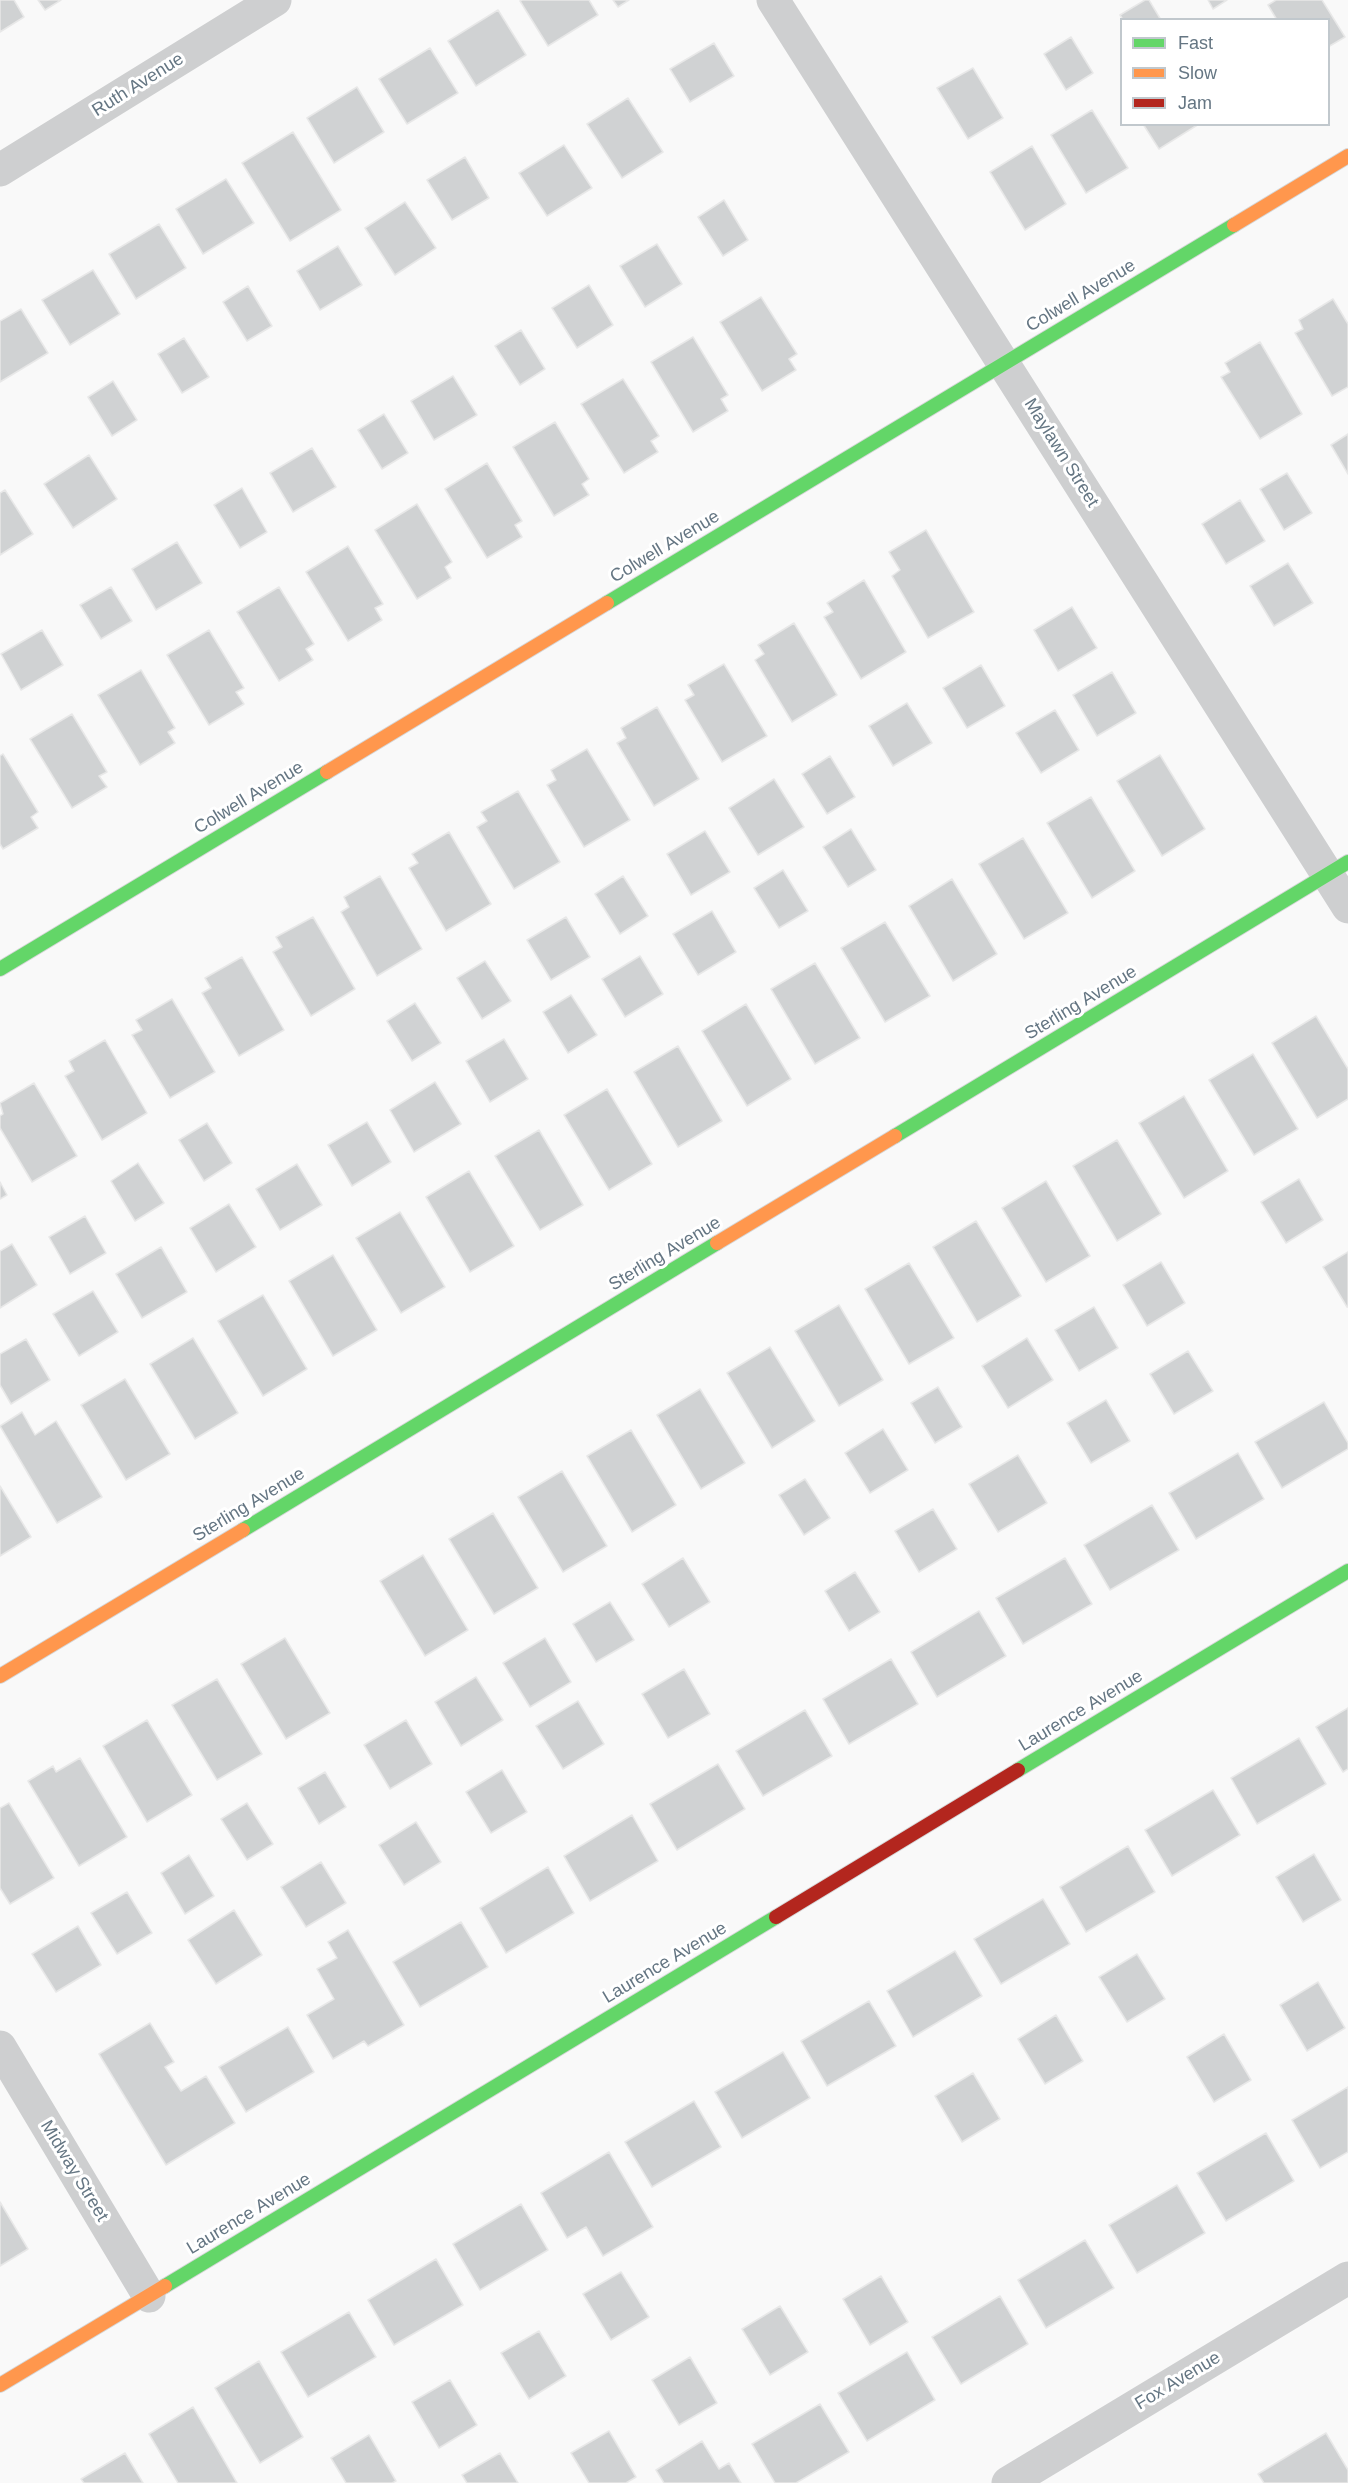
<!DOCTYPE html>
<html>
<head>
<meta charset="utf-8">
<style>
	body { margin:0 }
	#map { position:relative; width:1348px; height:2483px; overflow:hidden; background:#f9f9f9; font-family:Helvetica,sans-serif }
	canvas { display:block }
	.legend { position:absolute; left:1120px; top:18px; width:210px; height:108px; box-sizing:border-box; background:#fff; border:2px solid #c1c8cd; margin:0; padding:8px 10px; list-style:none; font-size:18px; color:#657683 }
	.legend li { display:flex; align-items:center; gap:12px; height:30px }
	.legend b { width:30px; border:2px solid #c1c8cd }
</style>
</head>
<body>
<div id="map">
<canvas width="1348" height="2483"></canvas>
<ul class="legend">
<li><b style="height:8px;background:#63d668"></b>Fast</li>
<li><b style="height:8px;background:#ff974d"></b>Slow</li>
<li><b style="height:8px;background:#b3261e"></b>Jam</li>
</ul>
</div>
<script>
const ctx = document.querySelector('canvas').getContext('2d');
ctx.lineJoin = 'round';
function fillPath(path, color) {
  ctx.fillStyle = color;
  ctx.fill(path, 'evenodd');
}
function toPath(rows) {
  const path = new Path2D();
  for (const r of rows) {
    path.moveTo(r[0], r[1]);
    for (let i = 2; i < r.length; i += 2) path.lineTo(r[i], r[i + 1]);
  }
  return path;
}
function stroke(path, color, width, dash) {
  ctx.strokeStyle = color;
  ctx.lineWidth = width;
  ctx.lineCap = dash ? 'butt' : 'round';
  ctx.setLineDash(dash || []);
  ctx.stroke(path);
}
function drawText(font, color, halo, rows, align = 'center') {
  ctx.font = font + ' Helvetica,sans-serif';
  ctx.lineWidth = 6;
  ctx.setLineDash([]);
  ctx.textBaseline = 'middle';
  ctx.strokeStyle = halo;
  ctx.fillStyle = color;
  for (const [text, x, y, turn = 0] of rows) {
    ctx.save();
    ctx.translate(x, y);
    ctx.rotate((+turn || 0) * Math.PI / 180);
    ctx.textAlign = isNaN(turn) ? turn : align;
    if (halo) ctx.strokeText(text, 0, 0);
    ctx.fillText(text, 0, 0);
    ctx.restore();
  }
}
const building = toPath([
	[0,0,14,0,24,17,0,32,0,0],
	[38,0,61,0,45,10,38,0],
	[522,0,589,0,598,15,548,46,520,1,522,0],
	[613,0,629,0,618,7,613,0],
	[1145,0,1149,0,1161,20,1123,20,1120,15,1145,0],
	[1208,0,1227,0,1213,9,1208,0],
	[1276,0,1322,0,1345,37,1328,47,1328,20,1277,20,1268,5,1276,0],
	[498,10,526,55,476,86,448,41,498,10],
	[1071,37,1093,73,1066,90,1044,54,1071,37],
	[714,43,734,76,690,102,670,69,714,43],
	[430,48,458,93,407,124,379,79,430,48],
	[973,68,1003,118,968,139,937,88,973,68],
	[357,87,384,132,334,163,307,118,357,87],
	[628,98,663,152,622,178,587,124,628,98],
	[1092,110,1128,168,1086,193,1051,135,1092,110],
	[1143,124,1199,124,1159,149,1143,124],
	[293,132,341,210,290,241,242,163,293,132],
	[564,145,592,188,547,216,519,173,564,145],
	[1032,146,1066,204,1025,230,990,172,1032,146],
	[465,157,489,198,452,220,427,180,465,157],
	[226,179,254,223,203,254,176,209,226,179],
	[724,200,748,240,723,256,698,217,724,200],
	[405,202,436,248,395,275,365,228,405,202],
	[159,224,186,268,136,299,109,254,159,224],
	[657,244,682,284,645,307,620,266,657,244],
	[338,246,362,285,320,310,297,271,338,246],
	[93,270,120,314,70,345,42,300,93,270],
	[589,285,613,325,577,348,552,308,589,285],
	[248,286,272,326,247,341,223,302,248,286],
	[761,297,797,354,789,359,796,370,762,391,720,322,761,297],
	[1333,299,1348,324,1348,387,1332,396,1295,333,1303,329,1299,320,1333,299],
	[21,309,48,353,0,382,0,321,21,309],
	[521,330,545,369,520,385,495,346,521,330],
	[693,337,728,395,721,399,728,411,693,432,651,362,693,337],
	[184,338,209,377,182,393,158,354,184,338],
	[1260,342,1302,414,1260,439,1221,377,1230,372,1225,363,1260,342],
	[453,376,477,415,434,440,411,401,453,376],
	[623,379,659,436,651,441,658,452,624,473,581,404,623,379],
	[113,381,137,420,112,436,88,397,113,381],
	[384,414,408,453,382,469,358,430,384,414],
	[555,422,589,479,582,484,589,495,554,516,513,447,555,422],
	[1348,434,1348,474,1331,445,1348,434],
	[312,448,336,487,293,512,270,473,312,448],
	[89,455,117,499,73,528,44,484,89,455],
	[487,463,522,521,515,525,522,537,487,558,445,489,487,463],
	[1287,473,1312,513,1284,530,1260,489,1287,473],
	[242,488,267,532,240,548,214,505,242,488],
	[5,490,33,534,0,555,0,493,5,490],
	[1240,500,1265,541,1226,564,1202,524,1240,500],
	[417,504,452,562,445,567,451,578,417,599,375,530,417,504],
	[926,530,974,612,928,638,892,576,900,570,889,552,926,530],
	[177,542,202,583,156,610,132,569,177,542],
	[348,546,383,604,375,608,382,620,348,641,306,572,348,546],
	[1288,563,1313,603,1274,626,1250,586,1288,563],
	[864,580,906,652,861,679,824,617,833,612,827,603,864,580],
	[111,587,132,621,101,639,80,605,111,587],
	[279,587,314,644,306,649,313,660,279,681,237,612,279,587],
	[1072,607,1097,648,1058,671,1034,630,1072,607],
	[794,623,837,695,792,722,755,660,764,654,758,645,794,623],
	[42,630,63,665,21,690,1,654,42,630],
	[209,630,244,688,236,692,244,704,209,725,167,655,209,630],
	[724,664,767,736,722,762,685,700,694,695,688,685,724,664],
	[981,665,1005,706,967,728,943,688,981,665],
	[141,670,175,728,168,732,175,743,140,765,98,695,141,670],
	[1112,672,1136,713,1097,736,1073,695,1112,672],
	[907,703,932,743,893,766,869,726,907,703],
	[657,707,699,779,654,806,617,743,626,738,621,728,657,707],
	[1055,710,1079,750,1041,773,1016,733,1055,710],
	[72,714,107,772,99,776,107,787,72,808,30,739,72,714],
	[587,749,630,820,584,847,547,785,556,780,551,770,587,749],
	[3,754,38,812,31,817,38,828,3,849,0,844,0,756,3,754],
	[1160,755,1205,829,1162,856,1117,781,1160,755],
	[830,756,855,797,827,814,802,774,830,756],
	[774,779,804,827,758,855,729,808,774,779],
	[518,791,560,862,514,889,477,827,487,821,481,812,518,791],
	[1091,797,1135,871,1092,898,1047,823,1091,797],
	[851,829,876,870,848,887,823,847,851,829],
	[705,831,730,872,691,895,667,854,705,831],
	[449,832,491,904,446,931,409,868,418,863,412,854,449,832],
	[1023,838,1068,913,1024,939,979,864,1023,838],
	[783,870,808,911,779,928,754,888,783,870],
	[380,876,422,949,377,976,341,912,349,907,344,897,380,876],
	[623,876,648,916,620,934,595,894,623,876],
	[952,879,997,954,953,981,909,906,952,879],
	[712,911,736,952,698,975,673,934,712,911],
	[313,917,355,989,311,1016,273,952,282,947,276,937,313,917],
	[566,917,590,957,551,980,527,940,566,917],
	[885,922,930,996,885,1022,841,948,885,922],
	[640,956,663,994,625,1017,602,979,640,956],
	[242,957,284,1030,239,1056,202,993,211,988,205,978,242,957],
	[485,961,511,1001,482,1019,457,978,485,961],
	[815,963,860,1038,815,1064,771,989,815,963],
	[571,995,597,1035,568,1053,543,1012,571,995],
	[172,999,215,1072,170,1098,132,1035,142,1030,136,1020,172,999],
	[415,1003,441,1043,412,1061,387,1021,415,1003],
	[746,1004,791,1079,747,1106,702,1031,746,1004],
	[1316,1016,1348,1069,1348,1099,1317,1118,1272,1043,1316,1016],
	[504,1039,528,1079,490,1102,466,1061,504,1039],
	[105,1040,147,1113,102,1140,65,1076,74,1071,69,1061,105,1040],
	[678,1046,722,1121,678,1147,634,1072,678,1046],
	[1253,1054,1298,1129,1254,1155,1209,1080,1253,1054],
	[435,1082,461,1124,414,1152,390,1110,435,1082],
	[34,1083,77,1156,32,1182,0,1128,0,1116,3,1114,0,1103,34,1083],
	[607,1089,652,1164,609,1190,564,1115,607,1089],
	[1184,1096,1228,1171,1184,1198,1139,1123,1184,1096],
	[367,1122,391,1162,352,1186,328,1145,367,1122],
	[207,1123,232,1163,204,1181,179,1140,207,1123],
	[539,1130,583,1205,540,1230,495,1156,539,1130],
	[1117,1140,1161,1214,1117,1241,1073,1166,1117,1140],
	[138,1163,164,1203,135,1221,111,1181,138,1163],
	[297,1164,322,1205,280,1230,256,1189,297,1164],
	[469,1171,514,1246,470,1272,426,1197,469,1171],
	[1299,1179,1323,1220,1286,1243,1261,1202,1299,1179],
	[1046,1181,1090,1256,1046,1282,1002,1208,1046,1181],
	[0,1182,7,1195,0,1199,0,1182],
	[229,1204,256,1247,216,1272,190,1228,229,1204],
	[400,1212,445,1287,401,1313,356,1238,400,1212],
	[85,1216,106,1253,70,1274,49,1237,85,1216],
	[976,1221,1021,1296,977,1322,933,1247,976,1221],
	[12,1244,37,1285,0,1308,0,1251,12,1244],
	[161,1247,187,1292,142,1318,116,1274,161,1247],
	[1348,1252,1348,1307,1347,1307,1323,1267,1348,1252],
	[333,1255,377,1330,333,1356,289,1281,333,1255],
	[1161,1262,1185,1303,1147,1326,1123,1285,1161,1262],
	[909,1263,954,1338,909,1364,865,1289,909,1263],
	[93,1291,118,1332,79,1356,53,1314,93,1291],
	[263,1295,307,1369,263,1396,218,1321,263,1295],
	[839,1305,883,1380,839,1406,795,1331,839,1305],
	[1094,1307,1118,1348,1079,1371,1055,1330,1094,1307],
	[193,1338,238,1413,195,1439,150,1364,193,1338],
	[1027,1338,1053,1380,1008,1408,982,1366,1027,1338],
	[26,1339,50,1380,11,1404,0,1385,0,1354,26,1339],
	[770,1347,815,1421,772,1448,727,1373,770,1347],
	[1188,1351,1213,1391,1174,1414,1150,1374,1188,1351],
	[125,1379,170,1454,126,1480,81,1405,125,1379],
	[938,1387,962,1427,935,1443,911,1403,938,1387],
	[700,1389,745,1463,701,1489,657,1415,700,1389],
	[1106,1400,1130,1441,1091,1463,1067,1423,1106,1400],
	[1324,1402,1348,1443,1348,1449,1282,1488,1255,1442,1324,1402],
	[22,1412,35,1435,56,1421,102,1497,57,1523,0,1426,22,1412],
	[883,1429,908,1470,870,1493,845,1453,883,1429],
	[631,1430,676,1505,632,1532,587,1456,631,1430],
	[1238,1453,1264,1499,1196,1539,1169,1493,1238,1453],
	[1018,1455,1047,1503,998,1532,969,1484,1018,1455],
	[562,1471,607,1546,563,1572,518,1497,562,1471],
	[805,1479,830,1518,804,1535,779,1495,805,1479],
	[0,1486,31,1537,0,1556,0,1486],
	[1152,1505,1179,1550,1110,1590,1084,1545,1152,1505],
	[933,1509,957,1549,919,1572,895,1531,933,1509],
	[493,1513,538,1588,494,1614,449,1539,493,1513],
	[423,1555,468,1630,425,1656,380,1581,423,1555],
	[683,1558,710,1602,669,1627,642,1584,683,1558],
	[1065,1558,1092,1604,1023,1644,996,1598,1065,1558],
	[855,1572,880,1612,849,1631,825,1591,855,1572],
	[610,1602,634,1640,596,1662,573,1624,610,1602],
	[979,1611,1006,1656,937,1697,911,1652,979,1611],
	[285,1638,330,1713,286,1739,241,1664,285,1638],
	[545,1638,571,1682,530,1707,503,1663,545,1638],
	[891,1659,918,1704,849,1744,823,1699,891,1659],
	[684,1669,710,1714,668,1738,642,1694,684,1669],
	[476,1677,503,1720,461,1746,435,1702,476,1677],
	[217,1679,262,1754,217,1780,172,1705,217,1679],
	[578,1701,604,1744,563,1769,536,1726,578,1701],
	[1348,1708,1348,1769,1343,1772,1316,1727,1348,1708],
	[805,1710,832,1756,763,1796,736,1751,805,1710],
	[147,1720,192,1795,147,1822,103,1746,147,1720],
	[406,1720,432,1764,390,1789,364,1745,406,1720],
	[1299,1738,1326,1784,1257,1824,1231,1778,1299,1738],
	[80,1758,127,1837,79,1866,28,1781,53,1766,56,1772,80,1758],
	[718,1764,745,1809,677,1850,650,1804,718,1764],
	[502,1770,527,1812,491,1833,466,1792,502,1770],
	[325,1772,346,1807,319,1824,298,1788,325,1772],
	[1213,1790,1240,1835,1172,1876,1145,1830,1213,1790],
	[9,1803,54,1878,10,1904,0,1888,0,1808,9,1803],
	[247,1803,273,1844,247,1860,221,1819,247,1803],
	[632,1815,658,1861,590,1901,564,1856,632,1815],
	[416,1822,441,1862,404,1885,379,1845,416,1822],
	[1128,1846,1155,1892,1086,1932,1060,1887,1128,1846],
	[1314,1854,1341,1900,1303,1922,1276,1877,1314,1854],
	[189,1855,214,1896,185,1914,161,1873,189,1855],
	[321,1862,346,1903,306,1927,281,1887,321,1862],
	[548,1867,574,1913,506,1953,480,1908,548,1867],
	[127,1892,152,1933,117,1954,91,1913,127,1892],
	[1043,1899,1070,1944,1001,1984,974,1939,1043,1899],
	[234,1910,262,1955,216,1984,188,1940,234,1910],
	[461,1922,488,1967,420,2007,393,1962,461,1922],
	[78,1926,101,1965,56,1992,32,1954,78,1926],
	[348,1930,404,2025,368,2046,364,2041,333,2059,307,2015,334,1999,317,1969,337,1958,328,1942,348,1930],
	[955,1951,982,1996,913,2037,887,1991,955,1951],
	[1137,1954,1165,1999,1127,2022,1099,1977,1137,1954],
	[1318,1982,1345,2028,1307,2051,1280,2005,1318,1982],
	[869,2001,896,2046,827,2086,801,2041,869,2001],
	[1056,2015,1083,2061,1045,2084,1018,2039,1056,2015],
	[150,2023,174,2062,165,2067,181,2091,206,2076,235,2123,166,2165,99,2054,150,2023],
	[288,2027,314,2072,246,2112,219,2067,288,2027],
	[1224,2034,1251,2080,1214,2102,1187,2057,1224,2034],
	[783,2052,810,2098,742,2138,715,2092,783,2052],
	[973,2073,1000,2119,962,2142,935,2096,973,2073],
	[1348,2087,1348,2152,1320,2168,1292,2120,1348,2087],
	[694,2101,721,2147,652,2187,625,2142,694,2101],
	[1266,2133,1294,2181,1226,2221,1197,2173,1266,2133],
	[609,2152,653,2227,603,2256,586,2227,567,2238,541,2193,609,2152],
	[1177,2185,1205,2233,1137,2273,1109,2225,1177,2185],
	[0,2202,28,2249,0,2266,0,2202],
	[521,2204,548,2250,480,2290,453,2244,521,2204],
	[1085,2240,1114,2288,1046,2328,1018,2280,1085,2240],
	[436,2259,463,2305,394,2345,368,2300,436,2259],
	[621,2272,649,2317,611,2340,583,2294,621,2272],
	[881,2276,908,2322,870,2345,843,2299,881,2276],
	[1000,2296,1028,2344,961,2384,932,2337,1000,2296],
	[780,2306,808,2352,770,2375,742,2329,780,2306],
	[349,2312,376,2357,308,2397,281,2352,349,2312],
	[539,2331,566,2376,529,2399,501,2353,539,2331],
	[907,2352,935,2400,867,2441,838,2393,907,2352],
	[690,2357,717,2403,679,2425,652,2380,690,2357],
	[259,2361,303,2437,260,2463,215,2388,259,2361],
	[450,2380,477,2425,439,2448,412,2402,450,2380],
	[820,2404,849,2452,796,2483,775,2483,752,2444,820,2404],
	[193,2407,237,2483,178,2483,149,2434,193,2407],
	[609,2431,636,2477,626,2483,589,2483,571,2453,609,2431],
	[1326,2433,1348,2470,1348,2483,1264,2483,1258,2474,1326,2433],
	[369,2435,396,2481,392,2483,346,2483,331,2458,369,2435],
	[702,2441,719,2469,729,2463,741,2483,664,2483,656,2470,702,2441],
	[125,2453,143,2483,84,2483,81,2479,125,2453],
	[500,2453,518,2483,467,2483,462,2475,500,2453]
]);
fillPath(building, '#d0d2d3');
stroke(building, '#e8e8e8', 1.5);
const fast = toPath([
	[607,603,1234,225],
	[0,969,327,772],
	[895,1136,1348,862],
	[243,1530,717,1243],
	[1018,1770,1348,1571],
	[165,2286,776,1917]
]);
const slow = toPath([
	[1234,225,1348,156],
	[327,772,607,603],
	[717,1243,895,1136],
	[0,1676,243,1530],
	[0,2385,165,2286]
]);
const jam = toPath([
	[776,1917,1018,1770]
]);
stroke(fast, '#d5d6d7', 16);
stroke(slow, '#d5d6d7', 16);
stroke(jam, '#d5d6d7', 16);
stroke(toPath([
	[773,0,1348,907],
	[0,170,275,0],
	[0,2047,149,2296],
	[1008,2483,1348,2278]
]), '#cecfd0', 33);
stroke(fast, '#63d668', 14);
stroke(slow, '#ff974d', 14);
stroke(jam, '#b3261e', 14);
drawText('18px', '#657683', '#fff', [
	["Ruth Avenue",138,85,-32],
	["Colwell Avenue",1081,296,-31],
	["Maylawn Street",1061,453,58],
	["Colwell Avenue",665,547,-31],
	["Colwell Avenue",249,798,-31],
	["Sterling Avenue",1081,1003,-31],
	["Sterling Avenue",665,1254,-31],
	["Sterling Avenue",249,1505,-31],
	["Laurence Avenue",1081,1711,-31],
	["Laurence Avenue",665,1963,-31],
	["Midway Street",74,2171,59],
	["Laurence Avenue",249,2214,-31],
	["Fox Avenue",1178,2381,-31]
]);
</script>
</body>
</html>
